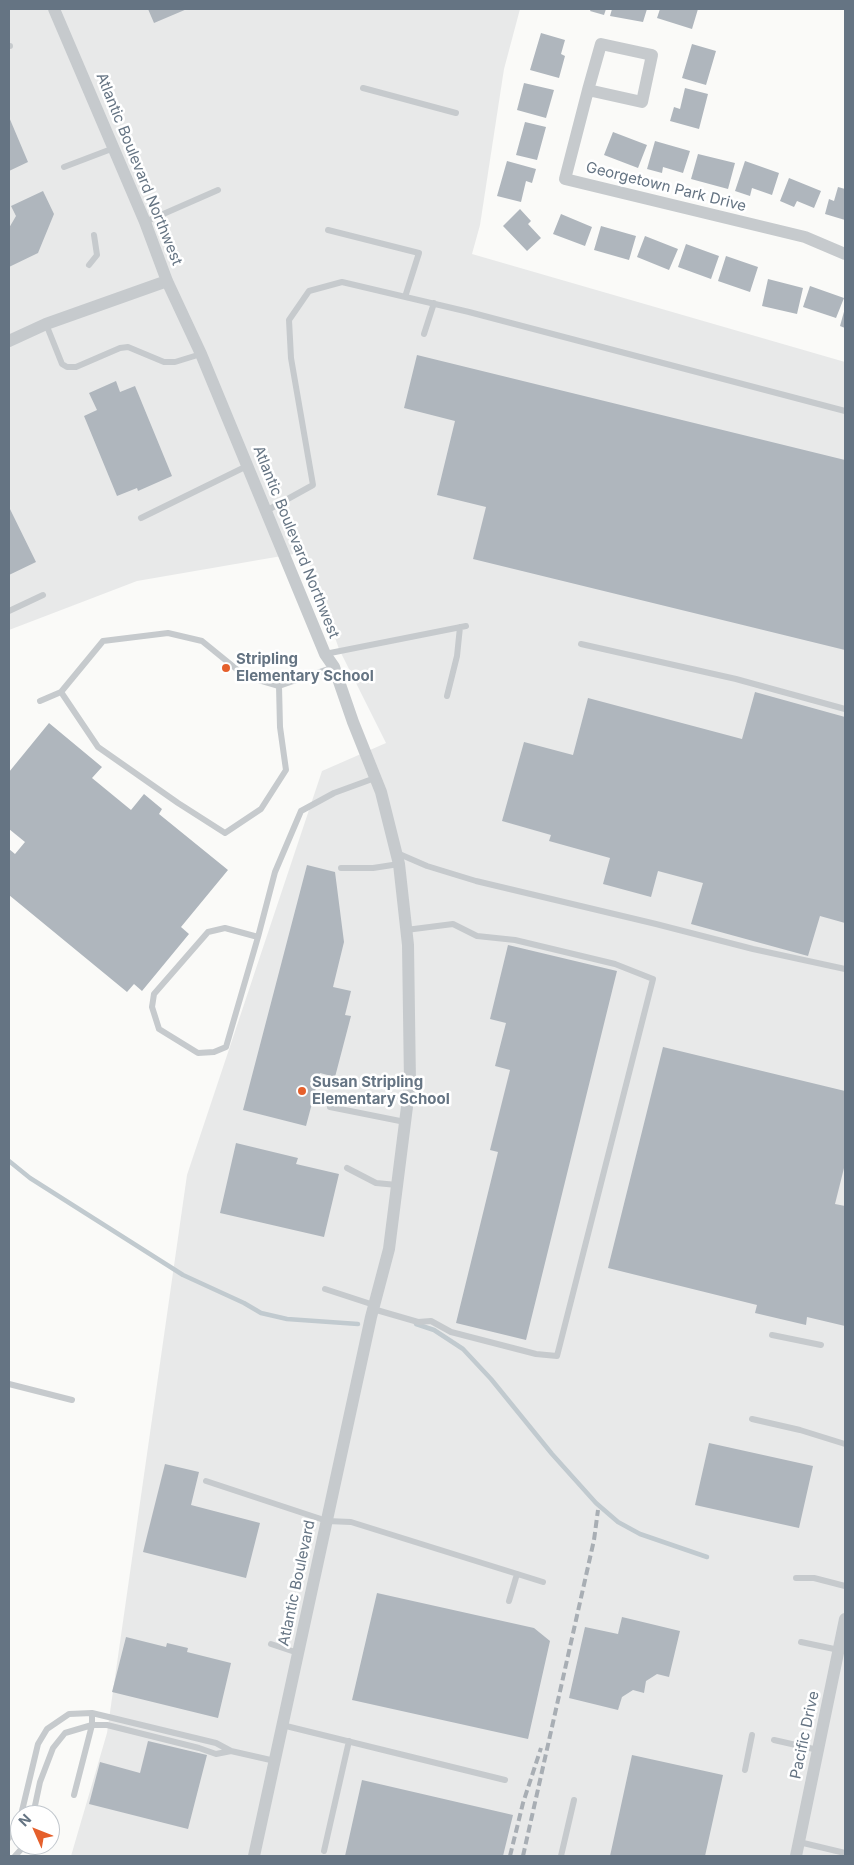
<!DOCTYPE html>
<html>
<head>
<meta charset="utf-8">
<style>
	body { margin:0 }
	#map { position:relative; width:854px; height:1865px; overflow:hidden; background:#fafaf8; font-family:Inter,sans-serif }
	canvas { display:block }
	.frame { position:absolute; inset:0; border:10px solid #657483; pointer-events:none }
	.north { position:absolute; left:10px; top:1805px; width:50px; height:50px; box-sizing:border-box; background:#fff; border:1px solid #c1c7cd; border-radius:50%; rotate:314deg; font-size:14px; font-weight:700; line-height:20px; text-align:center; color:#657483 }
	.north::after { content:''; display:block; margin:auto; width:18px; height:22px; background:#e5602c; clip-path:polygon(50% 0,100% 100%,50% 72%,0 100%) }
</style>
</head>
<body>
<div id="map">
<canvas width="854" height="1865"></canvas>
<div class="frame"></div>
<div class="north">N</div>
</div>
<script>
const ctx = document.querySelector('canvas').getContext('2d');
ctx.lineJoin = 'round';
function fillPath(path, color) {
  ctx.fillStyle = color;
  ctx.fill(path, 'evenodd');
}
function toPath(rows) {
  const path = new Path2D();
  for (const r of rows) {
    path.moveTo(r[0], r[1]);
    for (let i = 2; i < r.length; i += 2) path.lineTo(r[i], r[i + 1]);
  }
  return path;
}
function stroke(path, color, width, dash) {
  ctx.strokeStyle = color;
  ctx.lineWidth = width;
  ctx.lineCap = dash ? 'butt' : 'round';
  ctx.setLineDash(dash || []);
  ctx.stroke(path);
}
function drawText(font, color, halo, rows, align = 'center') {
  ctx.font = font + ' Inter,sans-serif';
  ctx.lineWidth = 5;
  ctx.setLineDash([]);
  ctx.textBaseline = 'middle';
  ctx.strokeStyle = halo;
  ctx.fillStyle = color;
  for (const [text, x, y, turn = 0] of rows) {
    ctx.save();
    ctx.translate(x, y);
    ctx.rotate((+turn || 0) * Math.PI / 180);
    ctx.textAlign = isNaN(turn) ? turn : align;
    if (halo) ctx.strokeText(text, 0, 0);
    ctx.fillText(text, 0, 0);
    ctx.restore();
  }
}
fillPath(toPath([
	[9,9,520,9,504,69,480,225,472,254,845,362,845,1856,71,1856,107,1733,187,1175,322,771,386,743,339,649,305,552,137,581,9,630]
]), '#e8e9e9');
stroke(toPath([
	[9,1161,30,1178,183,1275,244,1303,261,1313,287,1319,358,1324],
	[416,1324,434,1330,463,1349,491,1379,552,1454,596,1503,618,1522,640,1534,707,1557]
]), '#c1cacf', 4.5);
fillPath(toPath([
	[148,9,187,9,154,23],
	[591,9,606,9,604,15,590,11],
	[612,9,647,9,643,22,610,16],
	[660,9,698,9,692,29,657,18],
	[541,33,565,40,561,54,565,56,559,78,530,70],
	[692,44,716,51,706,85,682,78],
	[524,83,554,90,546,118,517,110],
	[685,88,708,94,699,129,670,121,674,107,680,109],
	[9,117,28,162,9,171],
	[525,122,546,127,537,160,516,155],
	[613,132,647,145,638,168,604,155],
	[655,141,690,151,683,173,663,167,662,173,647,169],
	[698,154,735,163,728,189,691,179],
	[507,161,536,169,532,183,526,181,521,202,497,196],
	[745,161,779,173,772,195,752,188,750,196,735,191],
	[789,178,821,191,814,208,797,201,794,207,780,201],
	[838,187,845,189,845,220,825,214,829,199,834,201],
	[43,191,54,214,38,253,9,267,9,228,16,216,11,206],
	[520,209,531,221,528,224,541,238,527,251,503,226],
	[561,214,592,227,585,246,553,234],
	[601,226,636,236,629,260,594,250],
	[645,236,678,249,669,270,637,257],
	[686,244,719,256,711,279,678,267],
	[726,256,758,267,750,292,718,281],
	[768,279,803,288,797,314,762,306],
	[810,286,844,298,836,318,803,307],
	[845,308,845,328,840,326],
	[417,355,845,460,845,650,473,559,486,507,437,495,455,421,404,408],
	[116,381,120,392,135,386,172,476,138,491,137,488,117,496,84,416,97,410,89,393],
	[9,507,36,562,9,575],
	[755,692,845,717,845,923,820,916,808,956,691,924,703,883,658,871,651,897,603,884,610,858,549,841,551,835,502,821,524,742,573,755,588,698,742,739],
	[49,723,102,767,92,778,131,810,144,794,162,809,159,814,228,870,181,927,189,934,142,991,134,984,127,992,9,895,9,849,15,854,25,842,9,829,9,772],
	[307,865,335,872,344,942,333,987,351,991,345,1015,351,1016,335,1077,320,1073,306,1126,243,1110],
	[508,945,617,971,526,1340,456,1323,498,1152,490,1150,510,1070,495,1066,506,1023,490,1019],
	[663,1047,845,1091,845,1164,835,1204,845,1206,845,1326,807,1317,806,1325,755,1313,757,1305,608,1268],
	[236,1143,298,1158,296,1164,339,1174,324,1237,220,1213],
	[709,1443,813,1466,799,1528,695,1505],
	[165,1464,199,1472,191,1505,260,1523,246,1578,143,1552],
	[377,1593,534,1628,550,1641,528,1739,352,1700],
	[622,1617,680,1631,669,1677,657,1674,646,1681,644,1693,633,1690,622,1697,618,1710,569,1698,585,1627,618,1634],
	[126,1637,166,1647,167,1643,188,1648,187,1652,231,1663,218,1718,112,1692],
	[148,1741,207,1755,188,1829,89,1804,100,1762,140,1773],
	[632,1755,723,1775,705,1856,610,1856],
	[362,1780,513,1815,503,1856,345,1856]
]), '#afb6bd');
stroke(toPath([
	[9,46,10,46],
	[363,88,456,113],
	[64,167,114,148],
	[145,222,218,190],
	[328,230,419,253,405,297],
	[89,265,97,255,94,235],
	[46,324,62,364,67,367,76,367,120,348,128,347,164,362,175,362,201,354],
	[424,334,434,303],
	[266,511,313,485,291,358,289,320,309,291,342,282,469,312,845,411],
	[141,518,247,466],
	[9,611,43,595],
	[581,644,736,679,845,709],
	[325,654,466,626],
	[61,692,98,747,178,803,225,833,261,809,286,770,280,727,279,686],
	[447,696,457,656,460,627],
	[40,701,61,692,103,641,168,633,202,641,245,676,279,686,334,667],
	[397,853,427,866,476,881,656,924,753,949,845,969],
	[341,868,373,868,399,864],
	[258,937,225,928,208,932,154,994,152,1007,159,1029,198,1053,214,1052,226,1047,258,937,275,872,301,811,334,793,375,778],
	[330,1107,405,1122],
	[347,1168,376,1183,397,1185],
	[325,1289,374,1305],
	[373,1309,418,1322,431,1321,451,1332,536,1354,557,1356,653,979,615,964,515,940,477,936,453,924,406,930],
	[772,1335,821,1345],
	[9,1384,72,1400],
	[752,1419,800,1430,845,1444],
	[206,1481,327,1521,351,1522,543,1582],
	[796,1578,814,1578,845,1586],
	[509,1601,517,1574],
	[801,1642,839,1650],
	[271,1644,298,1653],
	[282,1725,505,1780],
	[774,1740,818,1750],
	[745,1770,752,1735],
	[74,1795,92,1725,92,1713],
	[21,1815,38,1744,47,1729,69,1714,92,1713,216,1743,231,1751,275,1761],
	[33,1815,40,1782,53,1748,65,1733,92,1725,107,1725,199,1748,216,1754,231,1751],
	[9,1838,20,1816],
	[799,1842,845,1853],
	[324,1851,349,1741],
	[15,1856,25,1845],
	[561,1856,574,1800]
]), '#c6cacd', 6);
stroke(toPath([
	[54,9,145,222,167,281,201,354,325,654,334,667,353,722,381,792,399,864,408,945,410,1083,389,1249,371,1317,254,1856],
	[588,90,642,102,652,55,601,44,588,90,565,179,805,237,845,254],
	[9,341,46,324,167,281],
	[796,1856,845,1619]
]), '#c6cacd', 12);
stroke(toPath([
	[510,1856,523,1803,541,1748],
	[523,1856,594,1540,598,1510]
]), '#a8aeb4', 4, [8, 4]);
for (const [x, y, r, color] of [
	[226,668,5,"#e5602c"],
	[302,1091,5,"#e5602c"]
]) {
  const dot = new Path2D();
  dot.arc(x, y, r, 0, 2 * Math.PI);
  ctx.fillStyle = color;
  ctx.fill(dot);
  stroke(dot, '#fff', 2);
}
drawText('15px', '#657483', '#fff', [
	["Atlantic Boulevard Northwest",139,169,68],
	["Georgetown Park Drive",666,187,14],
	["Atlantic Boulevard Northwest",296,542,68],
	["Atlantic Boulevard",297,1583,-78],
	["Pacific Drive",805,1735,-78]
]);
drawText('bold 15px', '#657483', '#fff', [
	["Stripling",236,659],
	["Elementary School",236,676],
	["Susan Stripling",312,1082],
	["Elementary School",312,1099]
], 'left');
</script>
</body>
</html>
